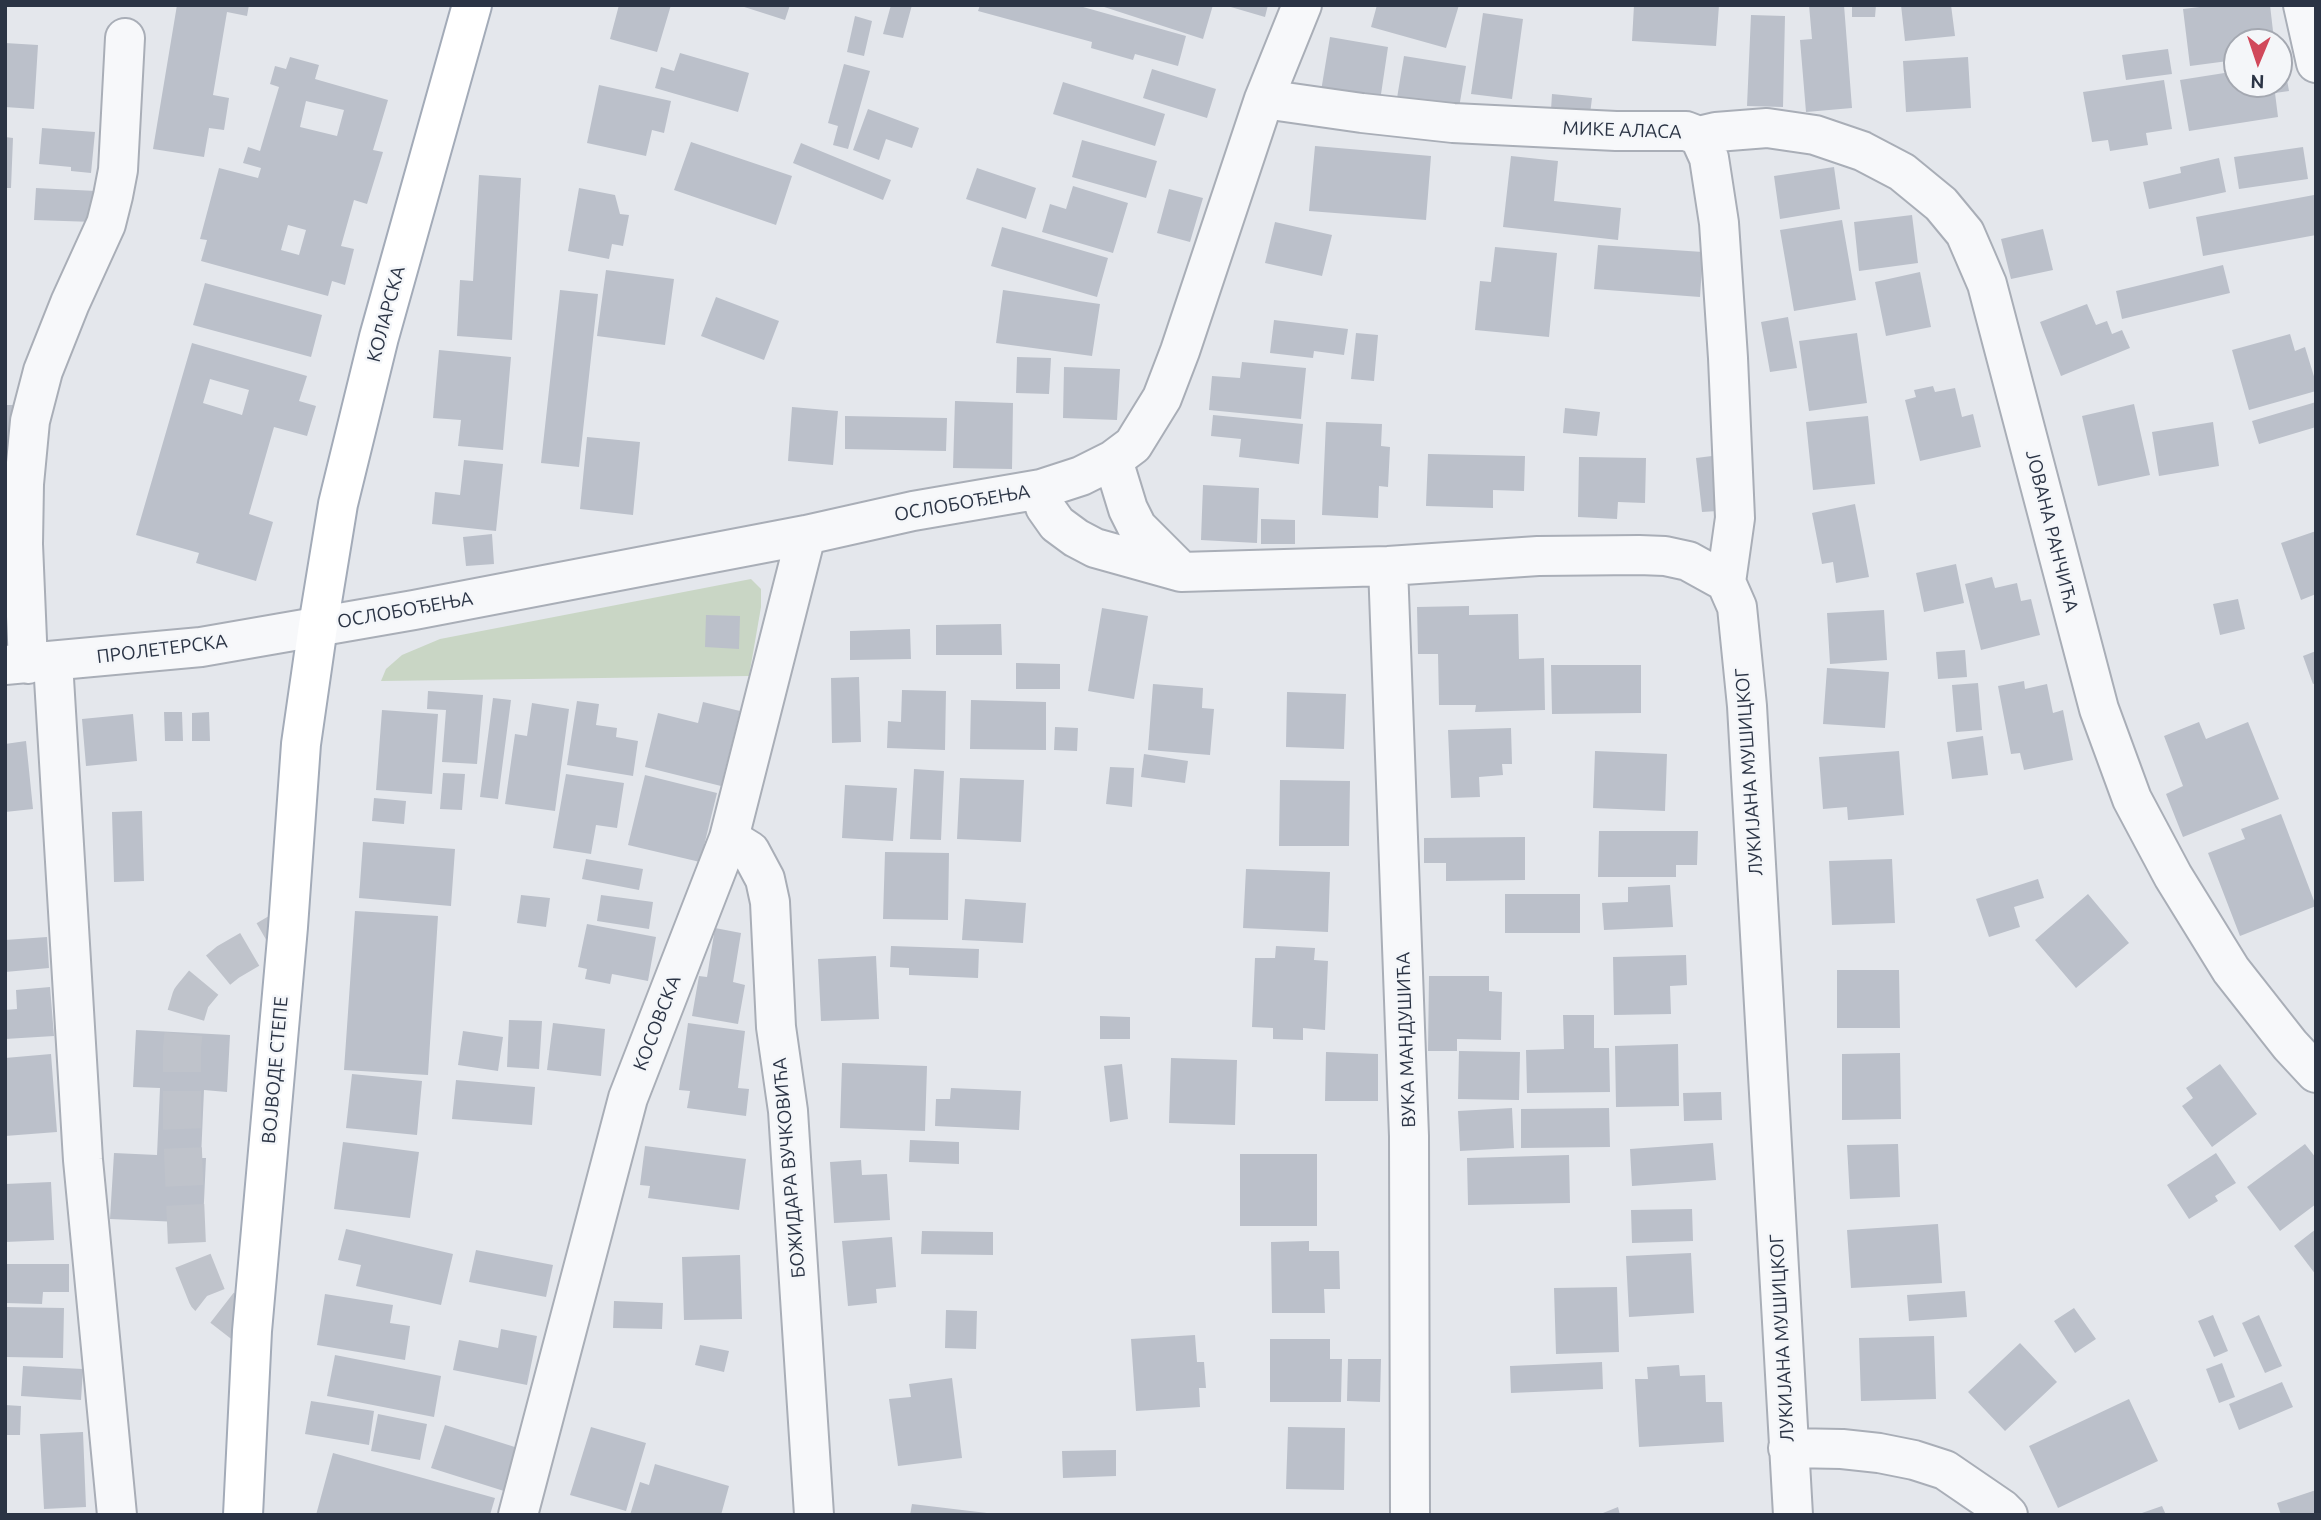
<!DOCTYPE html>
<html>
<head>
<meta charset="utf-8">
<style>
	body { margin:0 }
	#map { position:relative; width:2321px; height:1520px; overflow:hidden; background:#e4e7ec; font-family:Ubuntu,sans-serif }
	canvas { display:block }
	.frame { position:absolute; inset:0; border:7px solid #2b3445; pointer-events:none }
	.north { position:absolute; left:2223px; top:28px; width:70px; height:70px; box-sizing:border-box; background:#f4f6f9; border:2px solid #a4a8b1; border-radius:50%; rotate:182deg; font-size:19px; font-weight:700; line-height:28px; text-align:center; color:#2b3445 }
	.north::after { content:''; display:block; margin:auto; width:24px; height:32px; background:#d1495b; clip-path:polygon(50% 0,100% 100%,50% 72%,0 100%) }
</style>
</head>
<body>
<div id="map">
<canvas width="2321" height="1520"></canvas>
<div class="frame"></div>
<div class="north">N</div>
</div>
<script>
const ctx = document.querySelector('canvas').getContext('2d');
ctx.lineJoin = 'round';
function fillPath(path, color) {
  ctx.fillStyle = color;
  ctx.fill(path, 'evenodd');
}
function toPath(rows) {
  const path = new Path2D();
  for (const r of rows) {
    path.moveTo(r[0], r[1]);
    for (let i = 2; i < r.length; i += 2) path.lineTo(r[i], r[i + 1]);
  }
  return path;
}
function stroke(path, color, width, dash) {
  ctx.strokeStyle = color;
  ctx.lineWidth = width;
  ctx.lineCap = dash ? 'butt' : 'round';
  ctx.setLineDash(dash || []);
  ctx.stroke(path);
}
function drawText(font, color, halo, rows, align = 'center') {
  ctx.font = font + ' Ubuntu,sans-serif';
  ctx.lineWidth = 5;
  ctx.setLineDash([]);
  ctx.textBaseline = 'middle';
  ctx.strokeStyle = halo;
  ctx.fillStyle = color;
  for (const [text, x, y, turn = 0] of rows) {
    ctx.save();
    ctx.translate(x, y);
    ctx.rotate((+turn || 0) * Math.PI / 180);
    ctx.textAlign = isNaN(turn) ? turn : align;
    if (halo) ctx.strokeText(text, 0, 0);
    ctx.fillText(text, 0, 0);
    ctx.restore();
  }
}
fillPath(toPath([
	[751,579,761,589,761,607,749,676,381,681,386,669,402,655,440,639]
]), '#c9d6c5');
fillPath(toPath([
	[177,5,249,5,247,16,227,12,213,95,229,98,224,130,209,128,204,157,153,149],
	[619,5,671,5,657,52,610,39],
	[738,5,790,5,785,20],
	[891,5,912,5,903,38,883,34],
	[980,5,1076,5,1186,36,1178,66,1135,54,1133,60,1091,48,1092,42,978,11],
	[1098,5,1213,5,1203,39],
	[1224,5,1268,5,1265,17],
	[1377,5,1459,5,1446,48,1371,27],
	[1634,5,1719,5,1716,46,1632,41],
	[1809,5,1844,5,1852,108,1806,112,1800,40,1812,39],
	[1852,5,1876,5,1875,17,1852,17],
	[1901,5,1951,5,1955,36,1905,41],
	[2216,5,2270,5,2273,31,2251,34,2252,42,2237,42,2237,50,2227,51,2228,61,2190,66,2183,9],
	[1483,13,1523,19,1512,99,1471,94],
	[1751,15,1785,16,1783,107,1747,106],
	[855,16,872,21,864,56,847,52],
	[1330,37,1388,47,1380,101,1321,91],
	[5,43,38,45,34,109,5,107],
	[2168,49,2172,74,2126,80,2122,55],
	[680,53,749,73,738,112,655,88,661,67,674,71],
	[1404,56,1466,66,1459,108,1397,98],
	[290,57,319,65,315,79,388,100,373,150,383,152,367,204,354,200,341,246,354,249,345,285,332,281,328,296,201,261,207,240,200,239,219,168,258,178,261,168,243,163,248,147,260,151,279,87,270,84,275,66,286,69],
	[306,101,344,110,337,136,300,127],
	[288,225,306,230,299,255,281,250],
	[1968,57,1971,108,1906,112,1903,61],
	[2284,63,2289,91,2275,93,2278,117,2189,131,2180,80,2237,71,2237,84,2279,84,2279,64],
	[844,64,870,71,848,149,833,145,838,126,828,123],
	[1152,69,1216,89,1207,118,1143,98],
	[2164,80,2172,129,2146,133,2148,145,2110,151,2108,140,2092,142,2083,92],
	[1063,82,1165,114,1155,146,1053,114],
	[599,85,671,101,664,133,652,130,646,156,587,143],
	[1552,94,1592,98,1590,114,1551,110],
	[868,109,919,128,912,148,886,139,879,160,853,150],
	[42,128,95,132,91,173,71,171,71,167,39,164],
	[5,137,13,138,11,188,5,188],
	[1082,140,1157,161,1146,198,1072,177],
	[691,142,792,176,776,225,674,190],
	[801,143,891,180,883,200,793,163],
	[1315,146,1431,156,1426,220,1309,211],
	[2303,147,2308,179,2239,189,2234,157],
	[1511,156,1558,161,1554,201,1621,208,1618,240,1503,227],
	[2219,158,2226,192,2149,209,2143,182,2181,173,2180,167],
	[1834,167,1840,209,1780,219,1774,176],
	[977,168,1036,188,1026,219,966,199],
	[479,175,521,178,512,340,457,336,460,280,473,281],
	[1073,186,1128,203,1113,253,1042,232,1050,204,1066,209],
	[36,188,96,191,94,222,34,220],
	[579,188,615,195,620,214,629,215,623,246,612,244,609,259,568,251],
	[1169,189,1203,198,1190,242,1157,233],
	[2314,195,2316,235,2203,256,2196,217],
	[1912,215,1918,263,1859,271,1854,222],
	[1842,220,1856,300,1794,311,1780,230],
	[1275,222,1332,235,1322,276,1265,263],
	[1002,227,1108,258,1097,297,991,266],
	[2043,229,2053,270,2011,279,2001,239],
	[1598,245,1703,252,1700,297,1594,289],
	[1495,247,1557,253,1549,337,1475,330,1480,281,1491,282],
	[2223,265,2230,293,2122,319,2116,291],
	[606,270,674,279,665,345,597,336],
	[1920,272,1931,327,1886,336,1875,282],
	[205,283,322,315,311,357,193,325],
	[560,290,598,294,579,467,541,463],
	[1003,290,1100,304,1092,356,996,343],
	[716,297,779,321,764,360,701,336],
	[2087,304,2096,325,2107,321,2112,334,2122,330,2130,348,2061,376,2040,322],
	[1788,317,1797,368,1770,372,1761,322],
	[1274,320,1348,329,1344,355,1314,351,1313,358,1270,353],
	[1356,333,1378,335,1374,381,1351,379],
	[1857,333,1867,403,1809,411,1799,341],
	[2290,334,2295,351,2305,347,2316,383,2316,391,2249,410,2232,350],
	[192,343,307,376,299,401,316,406,307,436,274,427,249,514,273,522,256,581,196,563,199,553,136,535],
	[210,379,249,390,242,415,203,403],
	[439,350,511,357,503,450,458,446,461,420,433,418],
	[1017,357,1051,358,1049,394,1016,393],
	[1242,362,1306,368,1301,419,1209,410,1212,376,1240,378],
	[1064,367,1120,369,1117,420,1063,418],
	[1933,386,1935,392,1955,388,1962,417,1973,414,1981,447,1920,461,1905,400,1916,397,1914,390],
	[955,401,1013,403,1012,469,953,468],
	[2316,402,2316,427,2259,444,2252,421],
	[2134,404,2150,475,2098,486,2082,416],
	[5,405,18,405,20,449,5,450],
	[792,407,838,411,833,465,788,461],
	[1565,408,1600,412,1597,436,1563,433],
	[1213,415,1303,424,1299,464,1239,457,1241,439,1211,436],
	[845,416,947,418,946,451,845,449],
	[1868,416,1875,484,1813,490,1806,422],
	[1326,422,1382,424,1381,446,1390,447,1388,487,1379,486,1378,518,1322,515],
	[2213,422,2219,466,2159,476,2152,432],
	[587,437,640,442,633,515,580,509],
	[1428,454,1525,456,1524,491,1493,490,1493,508,1426,506],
	[1712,456,1718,511,1702,512,1696,458],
	[1579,457,1646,458,1645,503,1618,502,1617,519,1578,517],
	[464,460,503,464,496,531,432,524,435,492,460,495],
	[1203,485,1259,488,1257,543,1201,540],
	[1855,504,1869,577,1836,583,1833,562,1822,564,1812,513],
	[1261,519,1295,520,1295,544,1261,544],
	[2316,531,2316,594,2301,600,2281,543],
	[492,534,494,564,466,566,463,537],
	[1956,564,1964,603,1924,612,1916,573],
	[1992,577,1995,588,2017,583,2021,601,2031,599,2040,635,1981,650,1965,584],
	[2238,599,2245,629,2220,635,2213,604],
	[1469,606,1469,615,1518,614,1519,659,1544,658,1545,710,1475,712,1476,705,1439,705,1438,654,1418,654,1417,607],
	[1102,608,1148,616,1134,699,1088,691],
	[1884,610,1887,660,1830,664,1827,613],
	[706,615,740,616,739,649,705,647],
	[1001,624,1002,655,936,655,936,625],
	[910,629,911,659,850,660,850,631],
	[1965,650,1967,677,1938,679,1936,652],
	[2316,651,2316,683,2313,684,2303,656],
	[1016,663,1060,664,1060,689,1016,689],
	[1551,665,1641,665,1641,713,1552,714],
	[1827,668,1889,672,1885,728,1823,724],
	[859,677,861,742,832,743,831,678],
	[2024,681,2025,689,2047,684,2053,713,2063,710,2073,760,2024,770,2020,753,2011,754,1998,686],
	[1978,683,1982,730,1956,732,1952,685],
	[1153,684,1203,688,1202,708,1214,709,1210,755,1148,750],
	[902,690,946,691,945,750,887,748,888,721,901,722],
	[428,691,483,695,477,764,442,762,446,710,427,709],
	[1287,692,1346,694,1344,749,1286,747],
	[493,698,511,700,498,799,480,797],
	[971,700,1046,702,1046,750,970,749],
	[577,701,599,704,596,725,617,728,616,737,638,741,633,776,567,765],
	[703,702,740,711,721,786,645,767,658,713,698,723],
	[532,703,569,709,555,811,505,804,515,734,527,736],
	[382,710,438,714,432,794,376,790],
	[164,712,182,712,183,741,165,741],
	[209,712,210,741,192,741,192,713],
	[133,714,137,761,86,766,82,719],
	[2199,722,2206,739,2248,722,2279,799,2183,837,2166,794,2183,786,2164,736],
	[1055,727,1078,728,1077,751,1054,750],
	[1511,728,1512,764,1502,764,1503,775,1479,777,1480,797,1451,798,1448,730],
	[1983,736,1988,775,1952,779,1947,742],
	[26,741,33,809,5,812,5,744],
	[1595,751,1667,754,1665,811,1593,808],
	[1899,751,1904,815,1848,820,1847,807,1823,809,1819,757],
	[1144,754,1188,761,1185,783,1141,777],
	[1110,767,1134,768,1132,807,1106,804],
	[914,769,944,771,941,840,910,839],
	[443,773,465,774,462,810,440,809],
	[566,774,624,783,617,828,596,825,591,854,553,848],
	[645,775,717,793,700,862,628,845],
	[960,778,1024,780,1021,842,957,839],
	[1280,780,1350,781,1349,846,1279,846],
	[845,785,897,788,893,841,842,838],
	[374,798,406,801,404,824,372,821],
	[142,811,144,881,114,882,112,812],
	[2281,814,2316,906,2240,936,2208,853,2245,839,2241,829],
	[1599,831,1698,831,1697,865,1676,865,1676,877,1598,877],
	[1525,837,1525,880,1446,881,1446,863,1424,863,1424,838],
	[363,842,455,849,451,906,359,898],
	[885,852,949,853,948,920,883,919],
	[586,859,643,869,639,890,582,879],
	[1892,859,1895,923,1832,925,1829,861],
	[1246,869,1330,872,1328,932,1243,928],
	[2038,879,2044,898,2014,907,2020,927,1989,937,1976,899],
	[1670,885,1673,927,1604,930,1602,903,1628,902,1628,887],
	[1505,894,1580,894,1580,933,1505,933],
	[2088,894,2129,943,2076,988,2035,940],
	[521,895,550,898,546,927,517,923],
	[601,895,653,902,649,929,597,921],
	[965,899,1026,903,1023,943,962,940],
	[355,911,438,916,428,1075,344,1070],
	[587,924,656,937,648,981,612,974,610,984,585,979,587,969,578,967],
	[715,928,741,933,733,982,745,985,738,1024,692,1016,699,976,707,977],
	[47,937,49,968,5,972,5,940],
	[891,946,979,949,978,978,909,975,909,968,890,967],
	[1276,946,1315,948,1314,960,1328,961,1325,1030,1303,1028,1303,1040,1273,1039,1273,1028,1252,1027,1255,958,1275,958],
	[1686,955,1687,985,1670,986,1671,1014,1614,1015,1613,957],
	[876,956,879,1019,821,1021,818,959],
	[1837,970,1899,970,1900,1028,1837,1028],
	[1429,976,1489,976,1489,991,1502,992,1501,1040,1457,1039,1457,1051,1428,1051],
	[50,987,54,1036,5,1039,5,1010,17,1009,16,990],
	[1563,1015,1594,1015,1594,1048,1609,1048,1610,1092,1527,1093,1526,1050,1564,1049],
	[1100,1016,1130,1017,1130,1039,1100,1039],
	[509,1020,542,1021,539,1069,507,1067],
	[553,1023,605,1029,601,1076,547,1070],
	[688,1023,745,1031,738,1088,749,1089,746,1116,687,1108,690,1091,679,1090],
	[136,1030,230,1035,227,1092,204,1090,201,1158,206,1158,203,1223,110,1219,114,1153,157,1155,160,1088,133,1087],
	[463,1031,503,1037,498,1071,458,1065],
	[1678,1044,1679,1106,1616,1107,1615,1046],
	[1459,1051,1520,1052,1519,1100,1458,1099],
	[1326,1052,1378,1054,1378,1101,1325,1101],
	[1900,1053,1901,1119,1842,1120,1842,1054],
	[51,1054,57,1132,5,1136,5,1058],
	[1171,1058,1237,1060,1235,1125,1169,1123],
	[842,1063,927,1066,925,1131,840,1128],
	[1122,1064,1128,1119,1110,1122,1104,1066],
	[2220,1064,2257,1114,2212,1147,2182,1106,2193,1098,2186,1088],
	[352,1074,422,1081,417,1135,346,1128],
	[456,1080,535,1087,532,1125,452,1119],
	[951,1088,1021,1091,1019,1130,935,1126,936,1099,950,1099],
	[1721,1092,1722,1120,1684,1121,1683,1093],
	[1512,1108,1514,1148,1460,1151,1458,1111],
	[1609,1108,1610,1147,1521,1148,1521,1109],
	[910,1140,959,1142,959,1164,909,1162],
	[343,1142,419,1152,410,1218,334,1209],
	[1713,1143,1716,1180,1632,1186,1630,1149],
	[1898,1144,1900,1197,1850,1199,1847,1145],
	[2305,1144,2316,1158,2316,1204,2280,1231,2247,1187],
	[645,1146,746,1159,739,1210,648,1198,650,1186,640,1185],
	[2216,1153,2236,1183,2215,1196,2218,1201,2189,1219,2167,1185],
	[1240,1154,1317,1154,1317,1226,1240,1226],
	[1569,1155,1570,1203,1468,1205,1467,1158],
	[861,1160,862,1175,887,1174,890,1220,834,1223,830,1162],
	[51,1182,54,1240,5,1242,5,1184],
	[1692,1209,1693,1241,1632,1243,1631,1210],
	[1938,1224,1942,1283,1851,1288,1847,1230],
	[346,1229,453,1254,441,1305,356,1286,361,1265,338,1260],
	[2316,1229,2316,1275,2294,1246],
	[922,1231,993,1232,993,1255,921,1254],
	[892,1237,896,1287,876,1289,877,1303,848,1306,842,1241],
	[1309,1241,1309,1251,1339,1251,1340,1289,1324,1289,1325,1313,1272,1313,1271,1242],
	[476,1250,553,1265,546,1297,469,1282],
	[1691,1253,1694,1313,1629,1317,1626,1256],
	[740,1255,742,1319,684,1320,682,1257],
	[5,1264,69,1264,69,1292,43,1292,42,1304,5,1303],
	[1617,1287,1619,1352,1556,1354,1554,1288],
	[1965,1291,1967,1317,1909,1321,1907,1295],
	[325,1294,393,1305,390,1323,410,1326,405,1360,317,1345],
	[614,1301,663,1303,662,1329,613,1328],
	[5,1307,64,1308,63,1358,5,1357],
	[2074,1308,2096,1339,2075,1353,2054,1321],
	[946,1310,977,1311,976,1349,945,1348],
	[2213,1315,2228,1351,2214,1357,2198,1321],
	[2259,1315,2282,1366,2265,1373,2242,1323],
	[501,1329,537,1336,527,1385,453,1370,459,1340,498,1348],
	[1195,1335,1197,1362,1204,1362,1206,1388,1199,1388,1200,1407,1136,1411,1131,1339],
	[1934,1336,1936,1399,1861,1401,1859,1338],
	[1270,1339,1330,1339,1330,1359,1342,1359,1341,1402,1270,1402],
	[2020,1343,2057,1382,2005,1431,1968,1392],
	[700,1345,729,1351,724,1372,695,1365],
	[335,1355,441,1376,434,1417,327,1396],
	[1348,1359,1381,1359,1380,1402,1347,1401],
	[1602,1362,1603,1389,1511,1393,1510,1366],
	[2222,1363,2235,1397,2219,1403,2206,1369],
	[1679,1365,1680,1376,1705,1375,1706,1402,1722,1402,1724,1442,1639,1447,1635,1379,1648,1379,1647,1367],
	[23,1366,83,1369,81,1400,21,1396],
	[952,1378,962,1458,898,1466,889,1399,911,1397,909,1384],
	[2282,1382,2293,1407,2239,1430,2229,1404],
	[2129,1399,2158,1461,2058,1508,2029,1446],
	[311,1401,374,1411,369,1445,305,1434],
	[5,1405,21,1406,20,1435,5,1435],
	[378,1414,427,1424,420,1460,371,1451],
	[445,1425,518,1448,504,1491,431,1468],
	[591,1427,646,1443,626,1511,570,1495],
	[1288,1427,1345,1428,1344,1490,1286,1489],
	[83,1432,86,1507,44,1509,40,1434],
	[1116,1450,1116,1476,1063,1478,1062,1451],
	[333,1453,495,1498,490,1515,316,1515],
	[655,1464,729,1486,721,1515,630,1515,640,1482,649,1485],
	[2316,1490,2316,1515,2281,1515,2277,1503],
	[912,1504,987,1513,987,1515,910,1515],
	[2162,1506,2166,1515,2139,1515,2139,1514],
	[1618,1507,1620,1515,1598,1515]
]), '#bbc0ca');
stroke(toPath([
	[252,1331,207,1296,187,1246,182,1128,182,1048,185,1018,191,998,205,981,228,962,288,927]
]), '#bfc3cb', 38, [38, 19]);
const minor = toPath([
	[2303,5,2316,63],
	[1264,99,1362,113,1453,123,1616,131,1686,131,1699,136,1709,158,1719,223,1728,358,1735,518,1726,582],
	[1699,136,1716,132,1767,128,1815,135,1862,151,1902,172,1941,204,1965,233,1987,284,2099,709,2132,799,2173,876,2231,970,2290,1045,2316,1073],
	[1113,460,1128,509,1137,527,1180,570],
	[1041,489,1045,507,1057,524,1076,538,1095,548,1181,572,1388,566,1538,556,1639,555,1665,556,1688,561,1726,582,1737,607,1747,706,1793,1515],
	[1388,566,1409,1136,1410,1515],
	[53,662,83,1160,117,1515],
	[28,664,23,544,24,484,30,421,43,371,70,303,106,224,113,196,118,170,125,38],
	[5,665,201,647,414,610,806,535,913,511,1041,489,1081,476,1113,460,1133,445,1162,398,1180,351,1264,99,1302,5],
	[729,838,750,851,765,879,770,902,776,1027,788,1111,814,1515],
	[1788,1448,1842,1449,1879,1453,1914,1460,1945,1470,2002,1509,2008,1515],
	[518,1515,628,1098,729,838,806,535]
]);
const major = toPath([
	[243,1515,252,1331,288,927,301,744,318,626,338,504,379,337,472,5]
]);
stroke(minor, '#a9aeb7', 42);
stroke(major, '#a3abb8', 42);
stroke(minor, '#f7f8fa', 38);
stroke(major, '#fff', 38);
drawText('19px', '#2b3445', '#f4f6f9', [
	["МИКЕ АЛАСА",1622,130,2],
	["КОЛАРСКА",386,314,-75],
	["ОСЛОБОЂЕЊА",962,503,-10],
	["ЈОВАНА РАНЧИЋА",2052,531,76],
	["ОСЛОБОЂЕЊА",405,610,-10],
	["ПРОЛЕТЕРСКА",162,649,-7],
	["ЛУКИЈАНА МУШИЦКОГ",1749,772,-94],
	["КОСОВСКА",657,1023,-69],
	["ВУКА МАНДУШИЋА",1406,1040,-92],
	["ВОЈВОДЕ СТЕПЕ",275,1070,-85],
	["БОЖИДАРА ВУЧКОВИЋА",789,1168,-95],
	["ЛУКИЈАНА МУШИЦКОГ",1782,1338,-93]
]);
</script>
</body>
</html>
